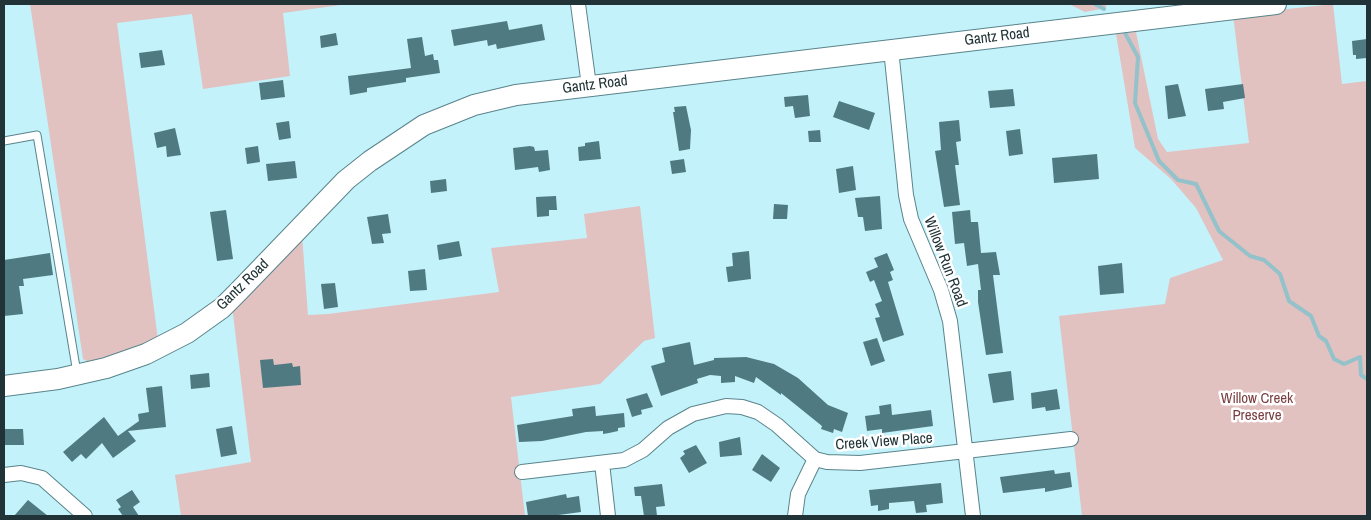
<!DOCTYPE html>
<html>
<head>
<meta charset="utf-8">
<style>
	body { margin:0 }
	#map { position:relative; width:1371px; height:520px; overflow:hidden; background:#c4f2fa; font-family:"Archivo Narrow",sans-serif }
	canvas { display:block }
	.frame { position:absolute; inset:0; border:5px solid #213336; pointer-events:none }
</style>
</head>
<body>
<div id="map">
<canvas width="1371" height="520"></canvas>
<div class="frame"></div>
</div>
<script>
const ctx = document.querySelector('canvas').getContext('2d');
ctx.lineJoin = 'round';
function fillPath(path, color) {
  ctx.fillStyle = color;
  ctx.fill(path, 'evenodd');
}
function toPath(rows) {
  const path = new Path2D();
  for (const r of rows) {
    path.moveTo(r[0], r[1]);
    for (let i = 2; i < r.length; i += 2) path.lineTo(r[i], r[i + 1]);
  }
  return path;
}
function stroke(path, color, width, dash) {
  ctx.strokeStyle = color;
  ctx.lineWidth = width;
  ctx.lineCap = dash ? 'butt' : 'round';
  ctx.setLineDash(dash || []);
  ctx.stroke(path);
}
function drawText(font, color, halo, rows, align = 'center') {
  ctx.font = font + ' "Archivo Narrow",sans-serif';
  ctx.lineWidth = 5;
  ctx.setLineDash([]);
  ctx.textBaseline = 'middle';
  ctx.strokeStyle = halo;
  ctx.fillStyle = color;
  for (const [text, x, y, turn = 0] of rows) {
    ctx.save();
    ctx.translate(x, y);
    ctx.rotate((+turn || 0) * Math.PI / 180);
    ctx.textAlign = isNaN(turn) ? turn : align;
    if (halo) ctx.strokeText(text, 0, 0);
    ctx.fillText(text, 0, 0);
    ctx.restore();
  }
}
fillPath(toPath([
	[30,4,348,4,283,13,290,76,203,89,192,14,117,23,158,340,92,364,83,359],
	[1069,4,1106,4,1106,8,1085,12],
	[1333,4,1342,84,1367,81,1367,516,1082,516,1059,316,1165,304,1170,278,1223,260,1196,208,1171,179,1135,148,1116,34,1136,32,1158,139,1167,152,1249,143,1233,15],
	[640,206,655,338,644,341,600,384,511,397,525,516,181,516,175,475,251,462,232,306,302,235,308,315,328,314,499,292,491,248,587,238,584,214]
]), '#e2c1c1');
stroke(toPath([
	[1095,4,1104,9],
	[1125,33,1138,57,1135,103,1159,161,1178,180,1196,184,1219,231,1250,256,1264,260,1280,274,1289,301,1311,316,1319,336,1326,341,1334,359,1344,364,1360,357,1361,375,1367,379]
]), '#93c2cb', 4);
fillPath(toPath([
	[507,21,509,30,542,24,545,40,497,49,496,44,488,46,487,40,454,46,451,30],
	[336,33,338,45,321,48,320,36],
	[422,37,425,56,433,54,434,60,438,60,440,73,406,78,406,82,367,88,367,92,350,95,348,76,411,68,407,39],
	[1367,39,1367,58,1356,59,1356,55,1353,55,1352,41],
	[162,50,165,65,141,68,139,53],
	[283,80,285,97,261,100,259,83],
	[1178,84,1186,116,1168,119,1165,86],
	[1243,84,1245,98,1223,102,1224,109,1208,111,1205,89],
	[1013,89,1015,106,990,108,988,91],
	[808,95,810,116,795,118,793,106,785,107,784,97],
	[839,101,875,113,869,130,833,117],
	[686,106,691,130,690,149,679,151,673,112,675,112,674,107],
	[959,120,961,141,956,142,959,165,955,165,960,205,944,207,935,151,941,150,939,122],
	[289,121,291,138,279,140,276,123],
	[175,128,181,155,167,157,166,146,157,148,154,133],
	[1020,129,1023,154,1009,156,1006,131],
	[820,130,821,142,809,142,808,131],
	[599,141,601,159,579,161,578,147,585,146,585,143],
	[258,146,260,162,247,164,245,148],
	[530,146,534,147,535,151,548,150,550,170,539,172,538,167,515,170,513,148],
	[1097,154,1099,179,1054,183,1052,158],
	[684,159,686,172,672,174,670,161],
	[295,161,297,178,268,181,266,164],
	[853,166,856,190,839,193,836,169],
	[446,179,447,191,431,193,430,181],
	[556,196,557,210,549,210,549,216,537,217,536,197],
	[880,196,882,229,865,231,863,217,858,217,855,198],
	[774,204,788,205,787,219,773,219],
	[226,210,233,259,217,261,210,212],
	[970,210,971,222,978,222,981,253,996,252,1000,275,993,275,1003,353,986,355,978,302,978,290,981,290,978,264,967,266,964,243,955,244,952,212],
	[388,214,391,233,382,234,384,243,372,244,367,217],
	[459,241,462,256,439,260,437,245],
	[749,251,751,279,728,282,726,267,733,266,732,253],
	[50,253,53,275,23,279,24,286,19,286,23,314,4,316,4,260],
	[887,253,894,270,890,272,893,280,888,282,904,335,883,342,875,318,880,317,875,304,882,301,874,280,870,282,866,272,878,267,874,258],
	[1122,263,1124,293,1100,295,1098,266],
	[425,269,427,290,410,291,408,271],
	[335,283,338,307,324,309,321,284],
	[877,338,885,361,871,366,863,342],
	[690,342,694,365,714,360,714,358,746,357,774,364,798,378,828,405,848,413,842,432,834,429,833,433,821,429,822,426,781,393,781,395,756,377,754,383,735,376,735,382,721,383,721,376,710,375,697,379,698,383,661,396,651,366,665,362,662,348],
	[273,359,274,365,292,363,293,367,300,366,301,385,263,388,260,360],
	[1011,371,1014,400,993,403,988,374],
	[209,373,210,387,191,389,190,375],
	[162,386,166,427,128,431,136,441,113,458,102,443,86,459,81,454,72,462,63,452,104,417,118,436,139,421,138,414,149,412,146,388],
	[1057,389,1060,409,1046,411,1045,407,1032,409,1031,393],
	[647,393,653,407,641,410,642,414,632,417,626,399],
	[891,404,892,415,931,410,933,426,882,433,882,429,867,431,865,416,880,414,879,406],
	[595,406,596,416,624,413,625,427,618,428,618,431,609,433,603,434,603,431,586,432,542,441,519,442,517,425,573,416,572,409],
	[232,426,237,454,221,457,216,429],
	[4,429,23,429,24,445,4,445],
	[740,437,742,455,720,457,719,442],
	[696,445,707,463,689,473,680,458,685,454,683,451],
	[762,454,780,468,771,482,752,470],
	[1054,470,1055,474,1070,472,1072,487,1045,492,1045,488,1003,493,1000,477],
	[941,483,943,503,926,505,927,512,916,513,914,501,889,503,889,509,878,511,878,505,871,506,869,490],
	[662,484,665,506,656,507,657,516,644,516,641,496,635,496,634,487],
	[132,490,140,502,133,507,139,516,123,516,118,509,121,507,116,500],
	[566,494,567,498,579,496,581,512,551,516,528,516,526,502],
	[28,500,48,516,14,516]
]), '#4f7a81');
const lane = toPath([
	[4,141,37,135,77,373]
]);
const street = toPath([
	[578,4,589,86],
	[891,49,906,195,911,219,941,290,950,321,973,516],
	[602,463,608,516],
	[522,472,624,460,643,450,668,428,693,414,726,406,742,407,758,412,777,425,815,459,827,462,860,463,1071,439],
	[4,475,21,473,42,478,85,516],
	[795,516,798,494,815,459]
]);
const secondary = toPath([
	[4,386,58,379,106,368,146,354,187,333,222,308,238,292,346,180,370,161,424,125,474,105,516,95,1276,4]
]);
stroke(lane, '#59848b', 9);
stroke(street, '#59848b', 16);
stroke(secondary, '#59848b', 22);
stroke(lane, '#fff', 7);
stroke(street, '#fff', 14);
stroke(secondary, '#fff', 20);
drawText('15px', '#213336', '#fff', [
	["Gantz Road",997,37,-7],
	["Gantz Road",595,85,-7],
	["Willow Run Road",945,262,69],
	["Gantz Road",243,285,-44],
	["Creek View Place",884,442,-4]
]);
drawText('15px', '#793f41', '#fff', [
	["Willow Creek",1257,399],
	["Preserve",1257,416]
]);
</script>
</body>
</html>
